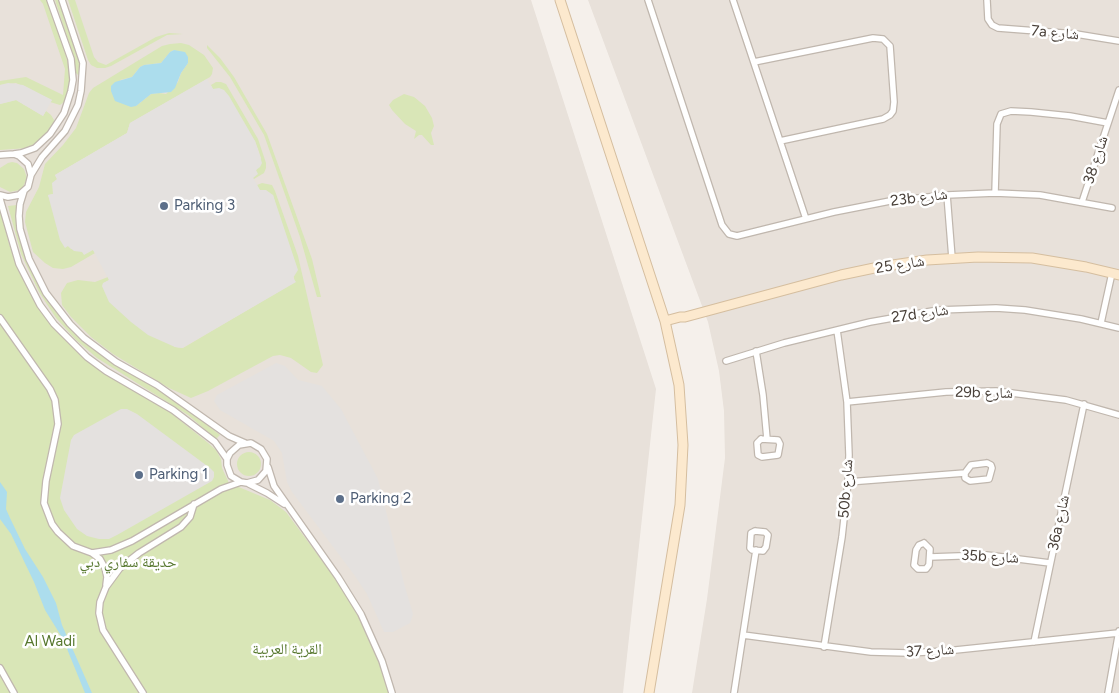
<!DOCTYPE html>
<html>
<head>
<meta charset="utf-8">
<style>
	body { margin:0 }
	canvas { display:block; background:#f5f0eb }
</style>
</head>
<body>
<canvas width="1119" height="693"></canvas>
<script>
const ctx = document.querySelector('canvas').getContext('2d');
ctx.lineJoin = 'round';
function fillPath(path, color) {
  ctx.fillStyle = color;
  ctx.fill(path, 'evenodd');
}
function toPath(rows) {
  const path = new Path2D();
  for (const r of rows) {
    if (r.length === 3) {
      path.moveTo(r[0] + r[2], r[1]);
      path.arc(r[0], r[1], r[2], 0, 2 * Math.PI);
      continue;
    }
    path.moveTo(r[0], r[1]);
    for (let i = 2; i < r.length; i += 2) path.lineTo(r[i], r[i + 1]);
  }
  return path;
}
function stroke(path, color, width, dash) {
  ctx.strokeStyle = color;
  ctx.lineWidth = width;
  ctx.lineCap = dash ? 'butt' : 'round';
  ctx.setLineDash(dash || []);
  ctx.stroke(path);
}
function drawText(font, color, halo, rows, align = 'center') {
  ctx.font = font + ' Figtree,"Noto Naskh Arabic",sans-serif';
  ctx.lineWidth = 5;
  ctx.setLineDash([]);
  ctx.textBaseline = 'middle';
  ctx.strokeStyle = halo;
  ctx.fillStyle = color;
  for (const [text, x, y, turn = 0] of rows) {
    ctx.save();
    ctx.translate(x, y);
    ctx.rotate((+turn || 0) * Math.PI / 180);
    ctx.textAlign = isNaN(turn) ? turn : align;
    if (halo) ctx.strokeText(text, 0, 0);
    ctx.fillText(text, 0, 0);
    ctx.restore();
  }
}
fillPath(toPath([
	[0,0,531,0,656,389,623,693,0,693],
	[588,0,1119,0,1119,693,692,693,707,599,725,458,724,411,719,371,708,322]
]), '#e8e1da');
fillPath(toPath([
	[40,0,47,0,66,56,69,69,69,85,67,97,64,102,60,105,50,102,52,100,16,83,0,85,0,81,26,77,63,95,65,69,43,4],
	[55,0,59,0,81,64,81,74,78,75,76,73,73,55],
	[68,0,75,0,94,57,98,62,106,65,156,37,169,33,183,34,167,35,111,66,105,68,97,68,91,65,88,60],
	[181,43,189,45,204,55,213,68,212,74,210,77,130,123,127,133,55,175,57,179,53,194,48,195,68,246,71,249,93,250,95,253,71,267,63,269,53,268,45,263,33,252,25,222,26,212,39,187,45,164,63,145,76,128,89,93,93,88,162,46,170,44],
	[174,50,188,57,188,63,181,73,178,82,166,94,159,93,151,94,136,106,120,80,132,77,140,67,144,65,161,63,170,52],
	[207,45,220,58,234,77,267,134,312,259,321,297,317,297,300,237,264,135,230,77,207,48],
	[216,82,221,82,226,84,258,139,266,163,266,168,264,173,254,179,253,178,261,158,258,149,255,141,213,89,211,85],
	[404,94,414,97,425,106,432,118,434,126,431,133,434,145,431,145,422,135,419,135,414,139,416,131,405,124,392,110,389,105,393,100],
	[16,100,43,116,46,111,51,115,54,120,55,125,36,145,28,148,0,150,0,104],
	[12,162,17,163,24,169,27,178,23,187,20,190,10,192,0,187,0,168,8,163],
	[262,183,272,185,275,191,298,256,323,365,317,373,311,372,291,358,280,355,273,356,208,391,191,398,169,388,113,354,91,337,71,317,62,305,61,293,67,283,78,280,95,282,108,277,109,280,104,283,175,347,183,348,295,282,273,195,260,191,257,185],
	[17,205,17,214,36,277,85,341,115,364,166,394,188,410,220,435,216,439,188,415,97,358,76,340,56,318,39,292,21,254,8,206],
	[0,208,9,244,20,274,37,305,56,331,82,357,110,376,162,406,207,442,216,450,221,459,222,468,229,483,270,500,286,512,352,601,378,658,389,693,0,693],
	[249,464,12]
]), '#d9e6b7');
fillPath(toPath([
	[207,79,213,89,219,88,224,90,229,96,255,141,262,163,260,167,256,170,258,174,253,178,260,190,266,190,273,195,298,270,293,278,296,282,182,348,175,347,148,335,131,322,109,302,102,286,103,283,109,280,93,250,84,255,82,252,74,251,68,246,65,248,60,240,48,195,53,194,52,183,57,179,55,175,127,133,130,123],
	[8,83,23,85,52,100,43,116,16,100,0,104,0,85],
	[276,363,285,366,298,380,322,386,341,409,378,479,405,587,413,614,410,623,393,632,384,632,367,594,355,576,292,492,287,482,282,453,274,441,220,410,214,401,217,395],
	[121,409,127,409,137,414,210,468,214,472,214,477,212,481,117,535,109,539,99,539,87,536,77,529,64,510,60,498,71,440,74,435]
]), '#e4e1df');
fillPath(toPath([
	[174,50,185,52,188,57,188,63,181,73,175,88,171,92,151,94,136,106,131,107,115,101,111,91,111,86,115,82,132,77,140,67,144,65,161,63,170,52],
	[0,482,7,492,6,509,10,518,25,549,43,577,56,603,62,625,92,693,85,693,63,639,45,610,34,582,11,534,0,519]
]), '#acdded');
const street = toPath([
	[648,0,722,225,729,234,737,236,834,212,890,201,947,195,995,193,1040,195,1112,208],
	[733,0,806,219],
	[987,0,988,19,992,25,998,28,1076,34,1119,41],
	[754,62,873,38,883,39,890,46,894,102,893,111,890,115,883,119,780,141],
	[14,154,21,153,35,148,50,134,64,113,71,91,73,80,71,59,50,0],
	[0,155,14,154,19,156,28,164,31,175,28,187,19,195,8,197,0,195],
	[31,175,42,157,65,131,78,105,81,91,83,63,62,0],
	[24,191,20,204,19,216,20,229,29,259,46,293,70,324,84,338,116,362,157,385,229,436,245,443],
	[995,193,997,124,1001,114,1011,111,1031,112,1070,116,1108,123],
	[947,195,952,258],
	[0,199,19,264,40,305,54,324,87,357,106,371,173,410,215,442,227,459],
	[1082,202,1119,90],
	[0,318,50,389,55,400,58,424,46,481,44,503,52,524,58,532,73,546,92,553,111,550,132,541,221,489,241,482,247,483,258,480,266,471,267,459,261,449,251,443,239,445,230,453,227,459,227,465,231,476,241,482],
	[1101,323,1112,273],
	[756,351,763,395,767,439],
	[726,361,784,343,870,322,938,310,996,308,1025,310,1081,319,1119,328],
	[847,402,946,392,996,391,1066,400,1119,415],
	[761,439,778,440,780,444,778,455,762,457,758,455,757,443,761,439],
	[987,463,991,465,992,468,989,479,970,481,965,478,965,473,971,465,987,463],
	[268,467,274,486,338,577,361,614,382,661,392,693],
	[848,482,965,473],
	[249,484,267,493,284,504],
	[755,531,765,532,768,535,766,547,763,551,752,550,750,548,751,533,755,531],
	[924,543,930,549,929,565,926,569,918,569,914,565,916,550,919,545,924,543],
	[92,553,100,559,105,568,107,577,106,585],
	[930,557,987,555,1050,563],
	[743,635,871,652,908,653,946,651,1118,633],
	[1034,642,1084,404],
	[824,647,842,537,848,482,849,455,847,402,837,330],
	[0,668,14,693],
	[143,693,103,630,99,613,100,602,106,587,120,568,139,553,181,527,190,517,194,504],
	[734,693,756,550],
	[1108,693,1119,631]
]);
const secondary = toPath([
	[560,0,665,321,679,385,683,445,680,505,649,693],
	[665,321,680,317,685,317,841,275,879,267,927,260,978,257,1032,258,1086,267,1119,275]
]);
stroke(street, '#c0b7ae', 8);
stroke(secondary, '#d5be9f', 11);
stroke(street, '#fff', 5.5);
stroke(secondary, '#fce9ce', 9);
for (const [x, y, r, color] of [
	[164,206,5,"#5c6f8a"],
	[139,475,5,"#5c6f8a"],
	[340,499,5,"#5c6f8a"]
]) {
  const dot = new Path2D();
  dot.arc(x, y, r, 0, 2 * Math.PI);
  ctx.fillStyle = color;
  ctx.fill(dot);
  stroke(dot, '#fff', 2);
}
drawText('15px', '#494039', '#fff', [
	["7a شارع",1055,33,5],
	["شارع 38",1096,160,-72],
	["23b شارع",919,198,-7],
	["شارع 25",900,265,-9],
	["27d شارع",920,314,-8],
	["29b شارع",984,393,1],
	["50b شارع",846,489,-86],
	["36a شارع",1059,523,-78],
	["35b شارع",990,557,3],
	["شارع 37",930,651,-3]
]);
drawText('15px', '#4e5e75', '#fff', [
	["Parking 3",174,206],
	["Parking 1",149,475],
	["Parking 2",350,499]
], 'left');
drawText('15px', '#57782f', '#fff', [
	["حديقة سفاري دبي",128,563],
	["Al Wadi",50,642],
	["القرية العربية",287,650]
]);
</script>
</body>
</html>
